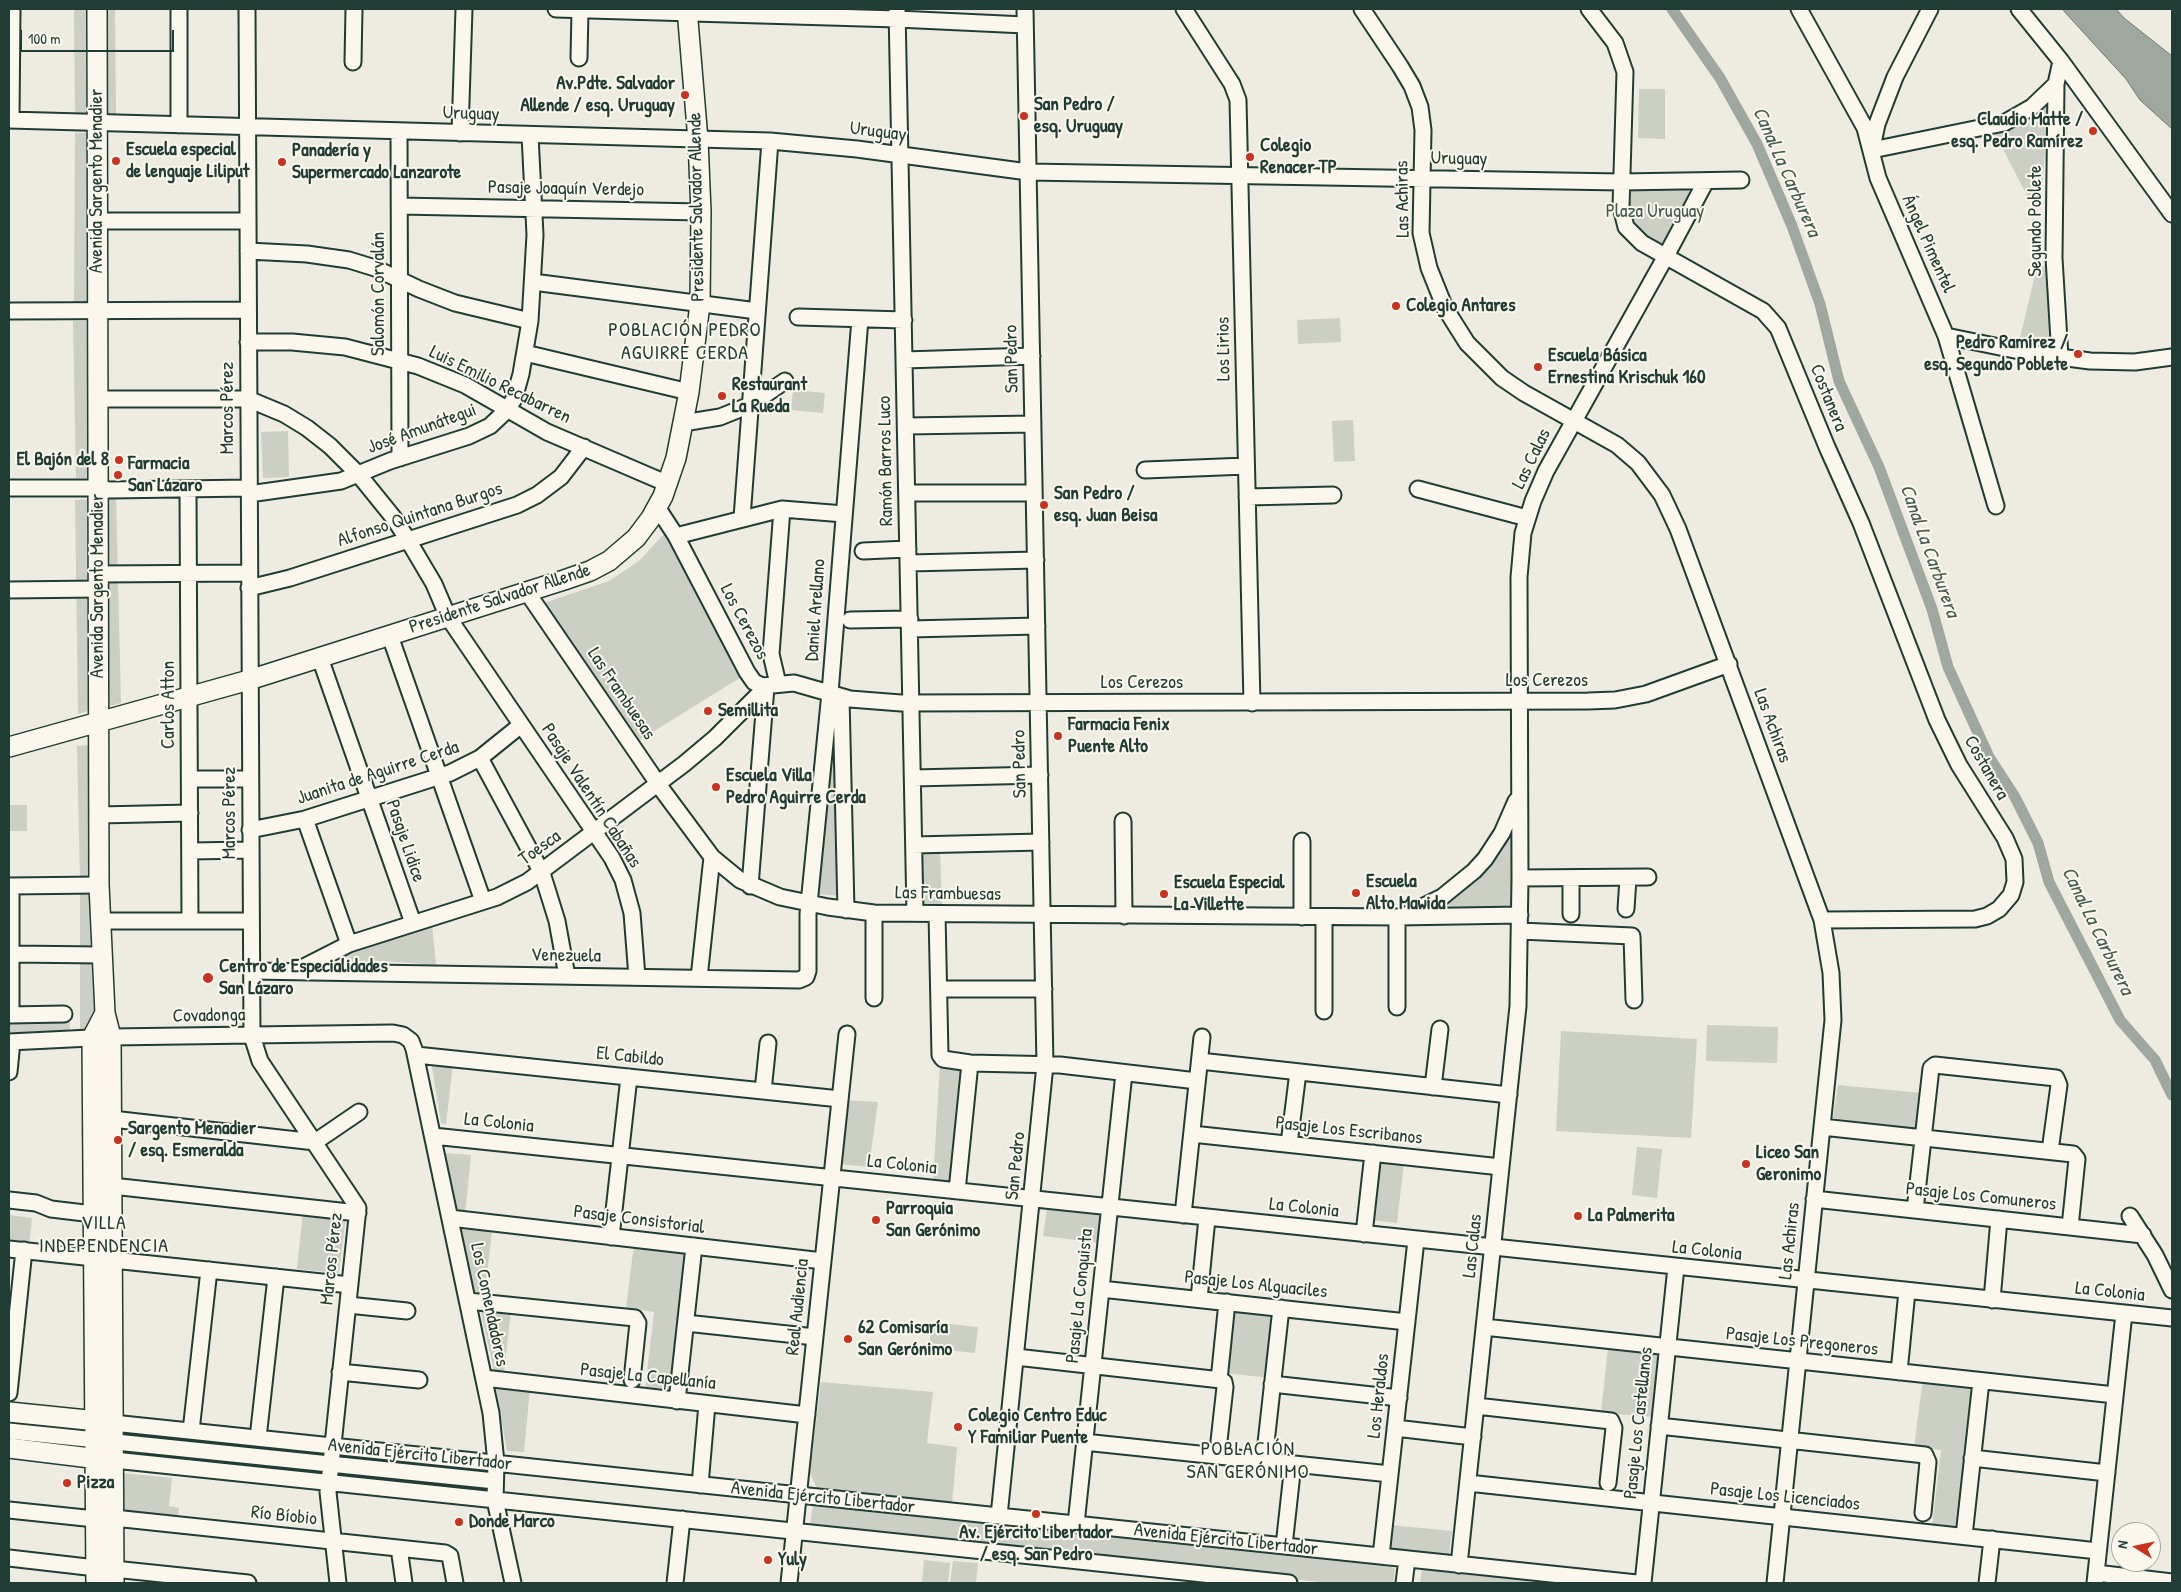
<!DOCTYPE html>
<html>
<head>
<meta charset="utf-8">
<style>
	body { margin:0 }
	#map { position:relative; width:2181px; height:1592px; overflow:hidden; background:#eeece1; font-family:"Patrick Hand",sans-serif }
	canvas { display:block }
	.frame { position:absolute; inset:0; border:10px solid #1f3d34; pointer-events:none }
	.north { position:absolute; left:2111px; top:1522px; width:50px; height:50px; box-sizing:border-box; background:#fbf7ec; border:1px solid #a3ada2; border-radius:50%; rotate:280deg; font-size:14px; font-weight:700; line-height:20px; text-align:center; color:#1f3d34 }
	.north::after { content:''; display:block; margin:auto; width:18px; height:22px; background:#c8321e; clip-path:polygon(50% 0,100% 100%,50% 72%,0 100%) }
	.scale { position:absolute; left:20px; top:30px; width:154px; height:22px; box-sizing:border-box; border:2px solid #1f3d34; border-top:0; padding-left:6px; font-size:15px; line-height:18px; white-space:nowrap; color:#1f3d34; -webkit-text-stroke:4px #fbf7ec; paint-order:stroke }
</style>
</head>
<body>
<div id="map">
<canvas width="2181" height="1592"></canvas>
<div class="frame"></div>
<div class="north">N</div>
<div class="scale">100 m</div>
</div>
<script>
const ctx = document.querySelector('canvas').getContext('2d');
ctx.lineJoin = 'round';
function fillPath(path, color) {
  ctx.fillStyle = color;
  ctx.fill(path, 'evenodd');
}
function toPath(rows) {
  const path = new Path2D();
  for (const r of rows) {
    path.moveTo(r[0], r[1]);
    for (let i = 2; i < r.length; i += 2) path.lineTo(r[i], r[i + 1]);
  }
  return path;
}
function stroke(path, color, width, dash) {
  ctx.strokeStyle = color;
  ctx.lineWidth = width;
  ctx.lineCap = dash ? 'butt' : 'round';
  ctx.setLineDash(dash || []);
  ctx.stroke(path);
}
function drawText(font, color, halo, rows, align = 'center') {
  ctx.font = font + ' "Patrick Hand",sans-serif';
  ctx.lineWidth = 4;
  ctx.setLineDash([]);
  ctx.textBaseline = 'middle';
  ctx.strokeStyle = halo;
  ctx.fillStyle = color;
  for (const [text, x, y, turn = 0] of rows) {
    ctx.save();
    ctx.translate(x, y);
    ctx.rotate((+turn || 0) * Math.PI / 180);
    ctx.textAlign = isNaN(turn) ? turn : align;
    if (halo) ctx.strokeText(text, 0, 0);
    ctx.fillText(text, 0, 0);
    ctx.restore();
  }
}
fillPath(toPath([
	[74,9,89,9,88,115,75,116],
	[103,9,115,9,116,114,106,114],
	[1639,89,1665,89,1665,139,1638,138],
	[2044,103,2048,109,2041,206,2032,205,1993,130],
	[75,133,91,133,92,306,74,307],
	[1630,186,1686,186,1690,193,1690,200,1667,244,1659,245,1638,233,1627,218,1626,192],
	[2037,266,2046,266,2055,340,2050,349,2019,342],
	[1340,318,1341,342,1298,344,1297,320],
	[73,321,92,321,91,478,76,478],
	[793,390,825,393,823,413,791,410],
	[1353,420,1355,461,1334,462,1332,421],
	[288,431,289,477,263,478,261,432],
	[116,494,121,703,106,707,105,531,109,530,109,497],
	[91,499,95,709,78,714,75,500],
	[668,532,743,676,638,741,544,603,609,581,639,561,662,536],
	[831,707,837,707,842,896,817,894],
	[91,745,95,880,80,880,77,746],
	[9,805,27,805,27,831,9,831],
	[1516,833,1515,903,1507,910,1441,911,1441,906,1473,882,1510,834],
	[940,850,942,908,926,907,923,904,921,852],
	[80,894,95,895,95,1027,80,1034],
	[432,924,436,965,383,961,344,962,341,954],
	[9,1017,70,1017,69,1043,9,1048],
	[1707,1025,1778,1027,1777,1063,1706,1061],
	[1561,1031,1697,1039,1691,1138,1556,1131],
	[431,1061,453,1064,446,1124,441,1123],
	[940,1064,966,1066,955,1184,933,1182],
	[1838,1085,1922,1093,1918,1129,1833,1118],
	[845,1100,878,1102,869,1167,839,1164],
	[1637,1147,1662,1149,1657,1198,1632,1195],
	[443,1153,471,1155,465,1215,457,1214],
	[1377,1160,1404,1162,1397,1223,1370,1220],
	[1047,1209,1103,1216,1100,1243,1043,1236],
	[303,1211,346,1216,339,1273,297,1269],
	[9,1215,32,1218,29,1246,9,1244],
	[457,1226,492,1231,485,1292,474,1292],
	[634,1244,693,1251,675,1393,645,1390,654,1312,626,1308],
	[480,1308,511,1311,504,1372,494,1371],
	[1232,1309,1273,1313,1270,1378,1225,1373],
	[932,1322,978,1327,975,1353,929,1348],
	[1608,1348,1663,1353,1657,1417,1601,1413],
	[1923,1378,1979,1384,1962,1530,1932,1527,1941,1450,1914,1447],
	[821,1382,933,1392,927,1443,957,1447,952,1504,817,1489,810,1473],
	[495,1385,530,1389,524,1452,507,1451],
	[341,1454,488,1467,490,1472,488,1492,338,1478],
	[122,1473,172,1478,169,1506,179,1508,178,1520,119,1513],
	[813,1503,1387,1564,1395,1569,1393,1583,1330,1583,810,1527],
	[1391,1525,1452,1531,1449,1554,1446,1559,1387,1554],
	[924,1560,950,1563,948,1583,922,1583],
	[953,1561,978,1563,976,1583,950,1583],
	[1422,1568,1581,1583,1420,1583]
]), '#cbcfc4');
const water = toPath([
	[2062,9,2116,9,2124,18,2172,56,2172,129,2140,100,2126,79,2062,9]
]);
fillPath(water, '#9fa89f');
stroke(water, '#6c7d74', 1);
stroke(toPath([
	[1672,9,1720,78,1757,144,1792,226,1820,304,1839,381,1879,467,1932,609,1948,667,1989,757,2015,797,2038,843,2049,882,2120,1020,2155,1060,2172,1095]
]), '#9fa89f', 11);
const minor = toPath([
	[247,9,252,1036,260,1061,358,1208,328,1492,338,1583],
	[556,9,897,19,1025,25],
	[897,9,915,913],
	[1184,9,1232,84,1238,100,1252,703],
	[1362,9,1400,66,1412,86,1420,107,1423,130,1421,233,1429,268,1445,308,1467,343,1502,378,1524,393,1617,445,1638,463,1662,495,1678,529,1822,920,1831,973,1833,1020,1775,1583],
	[1589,9,1615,43,1625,72,1621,207,1626,227,1642,243,1763,311,1778,328,1827,447,1861,523,1937,720,1959,765,2005,838,2014,859,2015,882,2011,895,1999,909,1987,916,1975,919,1822,920],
	[1799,9,1865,128,1878,178,1946,336,1996,506],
	[2019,9,2061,61,2172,214],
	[579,58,580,10],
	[353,62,354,9],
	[9,120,770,141,857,149,1028,172,1621,182,1741,180],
	[11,120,12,9],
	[179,125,179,9],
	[399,132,400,458],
	[460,133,464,9],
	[1872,148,1877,124,1895,77,1930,9],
	[1872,150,2004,123,2032,107,2056,84],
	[400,206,701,212],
	[97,221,247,221],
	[248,251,307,254,349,260,375,268,419,289,455,303,530,321],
	[533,282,757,311],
	[9,311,248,310],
	[798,317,904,320],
	[1946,336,2029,353,2090,361,2135,362,2172,357],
	[248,342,292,342,345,347,418,366,465,385,547,432,668,484],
	[525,353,689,392],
	[2060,357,2054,258,2056,84,2061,61],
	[904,360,1032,356],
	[98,399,248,399,284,414,307,428,330,446,359,475,393,517,408,540,434,584,448,617,612,858,623,880,632,913,637,977],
	[683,423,720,417,750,405,785,381],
	[906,426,1033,424],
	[1145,470,1246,466],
	[9,488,98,488,109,490,249,488],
	[188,489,190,921],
	[1418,489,1527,518],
	[907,493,1034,493],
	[249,494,341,481,390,461,469,436,490,426,507,410,514,399,521,374,530,321,535,235,530,135],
	[1247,497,1333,495],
	[657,507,676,536,747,672,754,682,762,686,794,683,850,699,901,703,1588,701,1615,700,1646,694,1729,664],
	[742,518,770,141],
	[676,536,782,509,844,514],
	[863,551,908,549],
	[909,563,1036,560],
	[98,574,249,573],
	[249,588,290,578,517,505,537,495,561,477,584,447],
	[9,590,98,589],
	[527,592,663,791,712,857,740,880,780,897,828,907,874,913,1397,917,1520,915],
	[850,620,910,619],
	[910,629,1037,626],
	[390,636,483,901],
	[320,658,413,923],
	[778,684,771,654,782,509],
	[841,697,846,910],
	[480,758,542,873,557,921,567,976],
	[913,778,1040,775],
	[190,779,250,779],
	[99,815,190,813],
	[305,819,349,944],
	[1123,821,1124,916],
	[250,830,305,819,450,773,480,758,521,725],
	[1302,841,1302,917],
	[914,845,1041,842],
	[190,851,251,850],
	[1520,878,1648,877],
	[1571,878,1571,914],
	[9,886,99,885],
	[750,886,766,687],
	[1626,909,1628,878],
	[874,913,874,998],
	[937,914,940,1055,943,1059,970,1063,1060,1065,1197,1081],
	[1408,914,1442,897,1474,871,1485,859,1502,833,1516,801],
	[1324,917,1324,1011],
	[1397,917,1397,1007],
	[100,921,251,921],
	[1520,931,1632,936,1634,1000],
	[11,954,102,955],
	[298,970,349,944,497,897,527,882,684,764,715,738,766,687],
	[251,971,799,980,806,977,808,971,808,914,830,693,860,319],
	[699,978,712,857],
	[939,989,1044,989],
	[9,1015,64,1014],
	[11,1015,11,886],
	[9,1042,111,1037,393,1033,403,1035,411,1041,414,1049,491,1413,496,1463,495,1500,513,1583],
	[416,1055,840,1099],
	[1200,1061,1509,1095],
	[9,1072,12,1042],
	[1433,1087,1440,1029],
	[763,1091,768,1043],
	[112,1119,315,1142,359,1112],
	[1822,1127,2073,1154,2077,1159,2070,1227],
	[1192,1134,1501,1167],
	[433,1136,2172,1318],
	[1289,1144,1298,1072],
	[112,1186,358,1213],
	[957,1191,970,1063],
	[1814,1199,2143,1235],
	[9,1200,36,1203,51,1209,93,1214],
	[1915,1210,1931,1068,1935,1065,2056,1078,2059,1085,2050,1151],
	[1183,1215,1202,1037],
	[2130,1216,2155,1255,2172,1290],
	[450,1218,823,1261],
	[1364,1234,1373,1153],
	[611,1237,629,1077],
	[9,1249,94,1258],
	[113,1260,350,1285],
	[1101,1289,1407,1322],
	[1199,1299,1207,1218],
	[1992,1300,1999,1219],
	[468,1301,635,1318,638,1323,632,1380],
	[348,1305,407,1311],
	[686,1323,815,1337],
	[1484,1327,2115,1395],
	[1016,1357,1221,1380,1224,1382,1225,1387,1219,1441],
	[340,1372,419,1380],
	[1899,1372,1907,1291],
	[484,1378,807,1415],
	[1219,1380,1227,1302],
	[1272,1384,1399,1398],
	[9,1393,24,1250],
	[677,1401,694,1246],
	[1476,1406,1611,1421,1614,1428,1608,1483],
	[113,1423,1637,1583],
	[1659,1426,1925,1455,1928,1462,1923,1513],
	[1395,1428,1473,1437],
	[9,1431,495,1481],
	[191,1431,209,1270],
	[258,1438,276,1277],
	[1084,1442,1390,1474],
	[1972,1458,2107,1473],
	[114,1460,1289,1583],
	[1264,1461,1281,1308],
	[1468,1483,2098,1551],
	[700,1485,707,1404],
	[9,1510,95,1519],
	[999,1516,1045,1065,1025,9],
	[114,1518,445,1553,450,1556,455,1583],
	[1076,1524,1124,1073],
	[1964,1536,1981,1381],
	[1284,1546,1293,1464],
	[399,1548,404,1583],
	[1381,1556,1416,1240],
	[9,1558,96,1568],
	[1459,1565,1518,1006,1520,878,1519,577,1523,533,1533,501,1546,471,1666,256,1706,181],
	[114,1569,248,1583],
	[2096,1573,2172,1582],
	[675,1583,682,1519],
	[789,1583,847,1034],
	[1404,1583,1407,1559],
	[1643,1583,1676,1267],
	[1987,1583,1992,1539],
	[2095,1583,2124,1313]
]);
const major = toPath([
	[97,9,99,885,105,1013,111,1037,114,1583],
	[9,747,249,680,564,580,590,571,609,561,636,538,651,518,663,496,676,458,689,392,700,304,701,212,698,140,687,9],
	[9,1412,107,1422],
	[9,1448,107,1460],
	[96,1583,92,1038,105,1013]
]);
stroke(minor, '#1f3d34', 19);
stroke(major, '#1f3d34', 22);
stroke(minor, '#fbf7ec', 15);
stroke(major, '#fbf7ec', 19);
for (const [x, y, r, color] of [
	[685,95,5,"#c8321e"],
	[1024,116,5,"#c8321e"],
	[2093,131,5,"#c8321e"],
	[1250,157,5,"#c8321e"],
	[116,161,5,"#c8321e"],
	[282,162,5,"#c8321e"],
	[1396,306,5,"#c8321e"],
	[2078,354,5,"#c8321e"],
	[1538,367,5,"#c8321e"],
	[722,396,5,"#c8321e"],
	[119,460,5,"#c8321e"],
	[118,475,5,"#c8321e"],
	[1044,505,5,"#c8321e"],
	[708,711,5,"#c8321e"],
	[1058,736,5,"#c8321e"],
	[716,787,5,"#c8321e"],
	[1356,893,5,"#c8321e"],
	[1164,894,5,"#c8321e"],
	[208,978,6,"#c8321e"],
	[118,1140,5,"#c8321e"],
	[1746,1164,5,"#c8321e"],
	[1578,1216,5,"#c8321e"],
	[876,1220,5,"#c8321e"],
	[848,1339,5,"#c8321e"],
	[958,1427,5,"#c8321e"],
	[67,1483,5,"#c8321e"],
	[1036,1514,5,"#c8321e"],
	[459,1522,5,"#c8321e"],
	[768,1560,5,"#c8321e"]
]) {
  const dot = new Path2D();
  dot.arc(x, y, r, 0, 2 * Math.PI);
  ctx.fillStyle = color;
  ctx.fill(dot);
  stroke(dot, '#fbf7ec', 2);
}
drawText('bold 19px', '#1f3d34', '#fbf7ec', [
	["Av.Pdte. Salvador",675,84,"right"],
	["Allende / esq. Uruguay",675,106,"right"],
	["San Pedro /",1034,105],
	["esq. Uruguay",1034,127],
	["Claudio Matte /",2083,120,"right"],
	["esq. Pedro Ramírez",2083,142,"right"],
	["Colegio",1260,146],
	["Renacer TP",1260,168],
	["Escuela especial",126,150],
	["de lenguaje Liliput",126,172],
	["Panadería y",292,151],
	["Supermercado Lanzarote",292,173],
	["Colegio Antares",1406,306],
	["Pedro Ramírez /",2068,343,"right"],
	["esq. Segundo Poblete",2068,365,"right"],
	["Escuela Básica",1548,356],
	["Ernestina Krischuk 160",1548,378],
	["Restaurant",732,385],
	["La Rueda",732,407],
	["El Bajón del 8",109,460,"right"],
	["Farmacia",128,464],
	["San Lázaro",128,486],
	["San Pedro /",1054,494],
	["esq. Juan Beisa",1054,516],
	["Semillita",718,711],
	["Farmacia Fenix",1068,725],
	["Puente Alto",1068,747],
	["Escuela Villa",726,776],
	["Pedro Aguirre Cerda",726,798],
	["Escuela",1366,882],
	["Alto Mawida",1366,904],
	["Escuela Especial",1174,883],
	["La Villette",1174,905],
	["Centro de Especialidades",219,967],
	["San Lázaro",219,989],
	["Sargento Menadier",128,1129],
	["/ esq. Esmeralda",128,1151],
	["Liceo San",1756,1153],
	["Geronimo",1756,1175],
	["Parroquia",886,1209],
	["San Gerónimo",886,1231],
	["La Palmerita",1588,1216],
	["62 Comisaría",858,1328],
	["San Gerónimo",858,1350],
	["Colegio Centro Educ",968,1416],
	["Y Familiar Puente",968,1438],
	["Pizza",77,1483],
	["Donde Marco",469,1522],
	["Av. Ejército Libertador",1036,1533,"center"],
	["/ esq. San Pedro",1036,1555,"center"],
	["Yuly",778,1560]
], 'left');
drawText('19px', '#1f3d34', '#fbf7ec', [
	["Uruguay",471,114,2],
	["Uruguay",878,132,7],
	["Uruguay",1459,159,1],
	["Avenida Sargento Menadier",97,181,-90],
	["Pasaje Joaquín Verdejo",566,189,1],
	["Las Achiras",1403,199,-91],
	["Presidente Salvador Allende",697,207,-91],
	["Segundo Poblete",2036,221,-90],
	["Ángel Pimentel",1928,244,66],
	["Salomón Corvalán",379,294,-90],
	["Los Lirios",1224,349,-91],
	["San Pedro",1012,359,-91],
	["Luis Emilio Recabarren",500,385,26],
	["Costanera",1828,398,68],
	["Marcos Pérez",228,408,-90],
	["José Amunátegui",422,429,-20],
	["Las Calas",1532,459,-64],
	["Ramón Barros Luco",886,461,-91],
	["Alfonso Quintana Burgos",420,515,-18],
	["Avenida Sargento Menadier",98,586,-90],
	["Presidente Salvador Allende",500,599,-18],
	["Daniel Arellano",816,610,-86],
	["Los Cerezos",744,622,62],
	["Los Cerezos",1547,681],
	["Los Cerezos",1142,683],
	["Las Frambuesas",621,694,56],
	["Carlos Atton",169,705,-90],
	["Las Achiras",1772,726,70],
	["San Pedro",1020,764,-91],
	["Costanera",1986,768,60],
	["Juanita de Aguirre Cerda",378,773,-18],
	["Pasaje Valentín Cabañas",591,796,57],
	["Marcos Pérez",230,813,-90],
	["Pasaje Lidice",405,841,71],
	["Toesca",540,848,-36],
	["Las Frambuesas",948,894,1],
	["Venezuela",566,956,1],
	["Covadonga",209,1016,-1],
	["El Cabildo",630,1057,6],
	["La Colonia",499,1123,6],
	["Pasaje Los Escribanos",1349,1131,6],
	["La Colonia",902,1165,6],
	["San Pedro",1016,1166,-84],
	["Pasaje Los Comuneros",1981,1197,6],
	["La Colonia",1304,1208,6],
	["Pasaje Consistorial",639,1220,7],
	["Las Achiras",1790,1241,-84],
	["Las Calas",1473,1246,-84],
	["La Colonia",1707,1251,6],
	["Marcos Pérez",332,1259,-84],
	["Pasaje Los Alguaciles",1256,1285,6],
	["La Colonia",2110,1292,6],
	["Pasaje La Conquista",1080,1296,-84],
	["Los Comendadores",489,1305,78],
	["Real Audiencia",798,1307,-84],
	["Pasaje Los Pregoneros",1802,1342,6],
	["Pasaje La Capellanía",648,1377,6],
	["Los Heraldos",1379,1396,-84],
	["Pasaje Los Castellanos",1639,1423,-84],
	["Avenida Ejército Libertador",420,1455,6],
	["Pasaje Los Licenciados",1785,1497,6],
	["Avenida Ejército Libertador",823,1498,6],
	["Río Bíobio",284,1516,6],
	["Avenida Ejército Libertador",1226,1540,6]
]);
drawText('19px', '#415a51', '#fbf7ec', [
	["Plaza Uruguay",1655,212]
]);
drawText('italic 20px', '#455d54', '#fbf7ec', [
	["Canal La Carburera",1786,172,66],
	["Canal La Carburera",1929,551,70],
	["Canal La Carburera",2097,931,64]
]);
ctx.letterSpacing = '1px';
drawText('20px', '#1f3d34', '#fbf7ec', [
	["POBLACIÓN PEDRO",685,331],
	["AGUIRRE CERDA",685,354],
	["VILLA",104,1224],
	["INDEPENDENCIA",104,1247],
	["POBLACIÓN",1248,1450],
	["SAN GERÓNIMO",1248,1473]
]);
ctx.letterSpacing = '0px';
</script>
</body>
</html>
